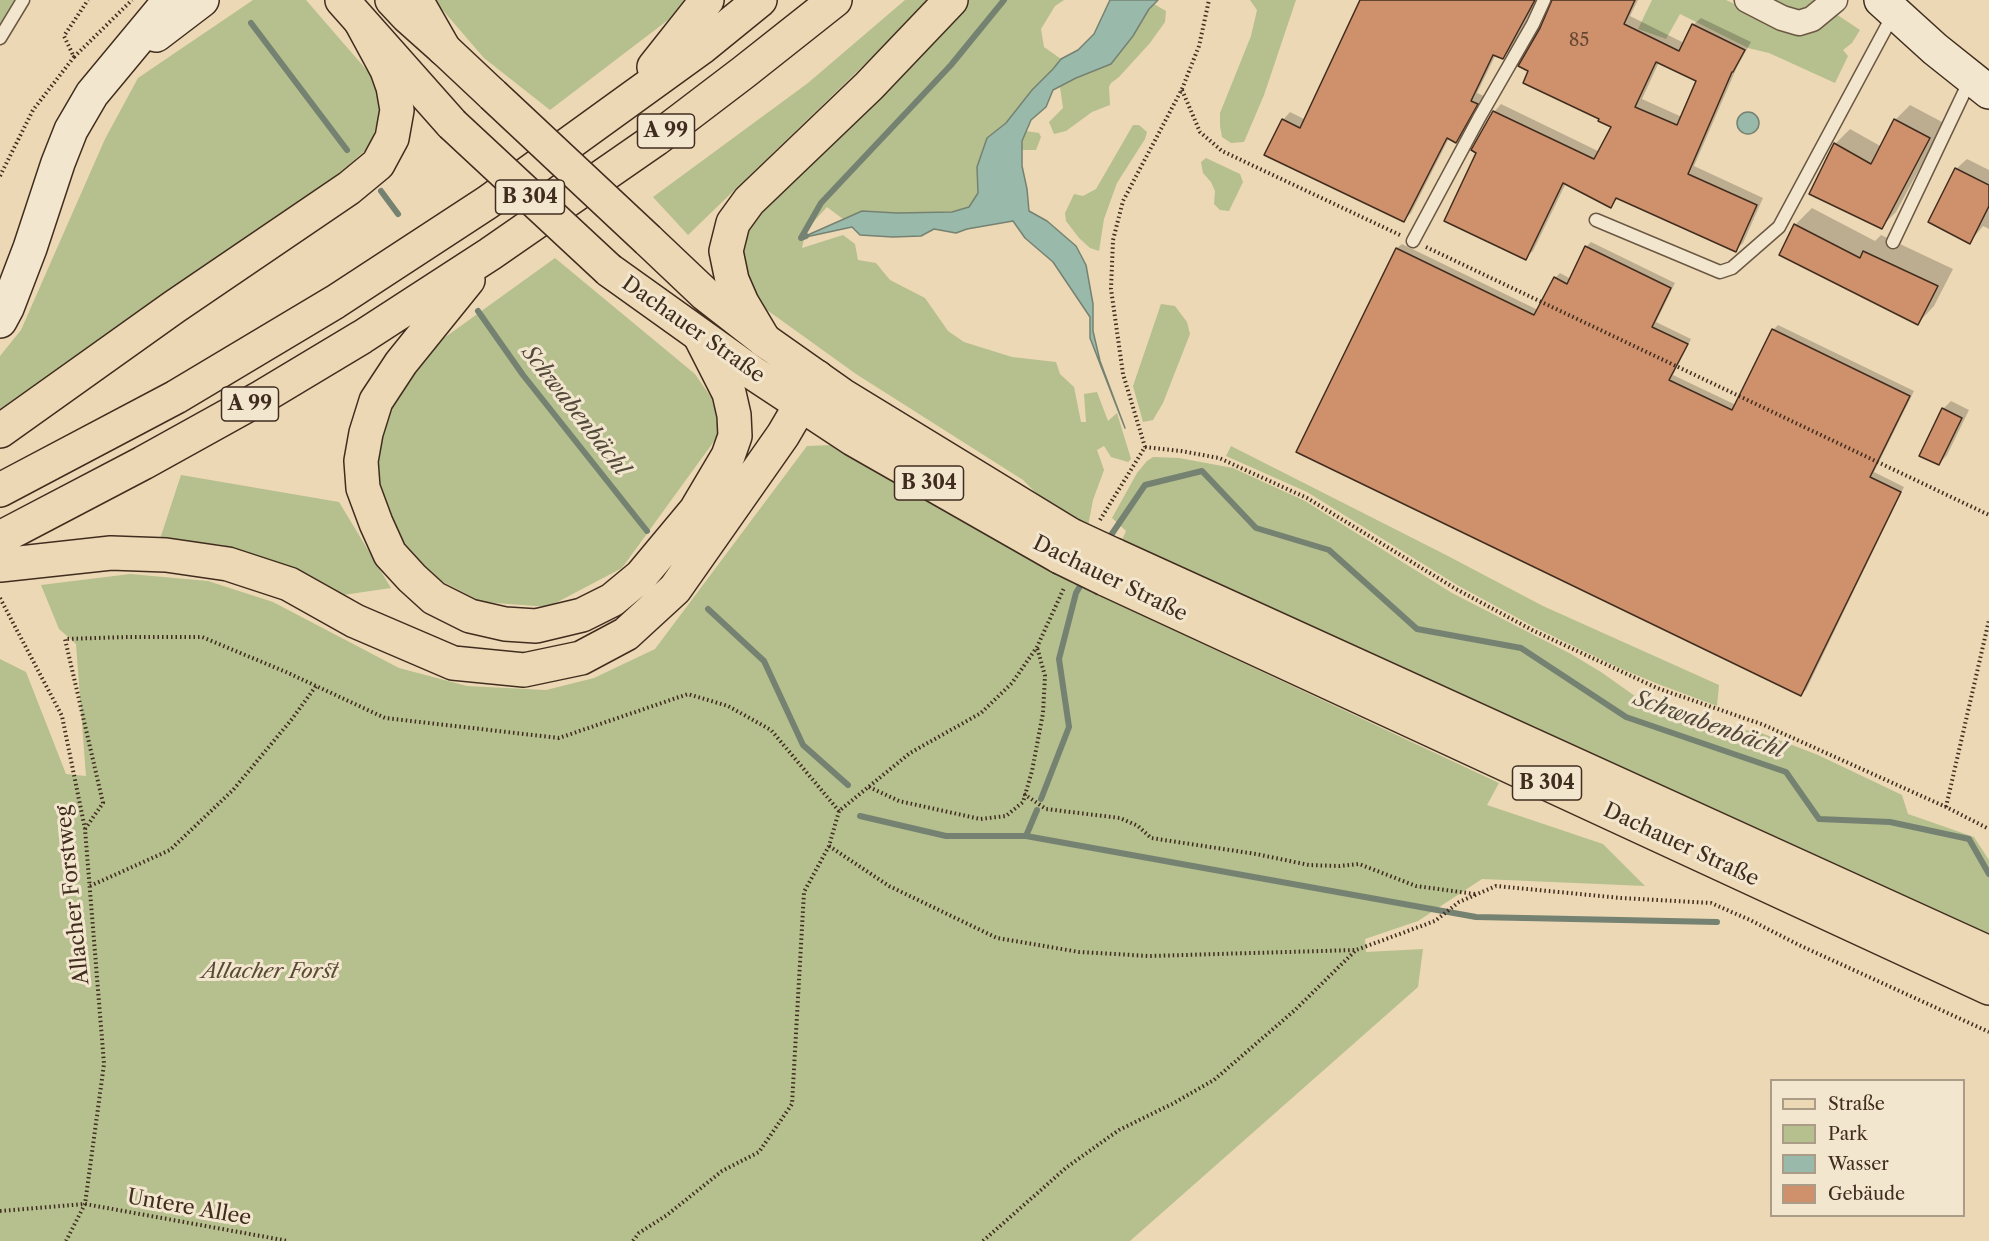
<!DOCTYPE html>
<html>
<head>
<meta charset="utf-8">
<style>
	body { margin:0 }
	#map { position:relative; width:1989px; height:1241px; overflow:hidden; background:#ecd8b4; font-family:"Libre Caslon Text",serif }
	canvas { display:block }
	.legend { position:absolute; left:1770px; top:1079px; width:195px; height:138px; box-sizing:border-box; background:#f3e6ce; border:2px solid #ab9c88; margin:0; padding:8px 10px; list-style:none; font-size:18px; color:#402d1f }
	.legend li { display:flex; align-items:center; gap:12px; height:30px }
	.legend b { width:30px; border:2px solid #ab9c88 }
</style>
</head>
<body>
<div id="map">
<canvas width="1989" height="1241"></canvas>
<ul class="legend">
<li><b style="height:8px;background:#ecd8b4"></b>Straße</li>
<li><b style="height:16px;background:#b6bf8e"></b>Park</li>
<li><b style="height:16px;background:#99baaa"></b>Wasser</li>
<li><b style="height:16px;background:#cf906c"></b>Gebäude</li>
</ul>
</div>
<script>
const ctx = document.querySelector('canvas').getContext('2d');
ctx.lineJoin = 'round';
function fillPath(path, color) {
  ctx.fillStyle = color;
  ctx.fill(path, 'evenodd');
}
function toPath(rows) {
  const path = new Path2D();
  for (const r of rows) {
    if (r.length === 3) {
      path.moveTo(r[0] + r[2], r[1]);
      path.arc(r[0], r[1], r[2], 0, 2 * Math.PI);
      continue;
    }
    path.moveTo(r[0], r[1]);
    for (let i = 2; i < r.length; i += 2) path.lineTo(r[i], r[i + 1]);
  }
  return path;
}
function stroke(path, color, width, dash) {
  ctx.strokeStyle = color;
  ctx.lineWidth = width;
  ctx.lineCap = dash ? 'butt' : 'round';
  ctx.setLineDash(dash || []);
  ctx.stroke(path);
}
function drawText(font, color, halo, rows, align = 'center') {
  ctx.font = font + ' "Libre Caslon Text",serif';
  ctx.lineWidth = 6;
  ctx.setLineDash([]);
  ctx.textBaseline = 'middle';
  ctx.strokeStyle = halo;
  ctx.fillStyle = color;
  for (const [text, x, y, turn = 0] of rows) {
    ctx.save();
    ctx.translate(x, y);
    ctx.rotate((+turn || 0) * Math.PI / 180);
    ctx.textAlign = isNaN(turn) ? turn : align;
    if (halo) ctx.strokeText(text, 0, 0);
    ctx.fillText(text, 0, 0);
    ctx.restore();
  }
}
fillPath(toPath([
	[0,0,15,0,0,28],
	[253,0,306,0,377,82,381,107,371,145,342,171,0,416,0,356,21,330,105,139,138,78],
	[434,0,684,0,668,20,550,110,484,58],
	[905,0,931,0,688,235,653,197,808,83],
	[969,0,1064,0,1055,6,1041,29,1044,47,1061,59,1053,69,1032,90,1006,123,987,138,977,167,978,193,969,207,952,212,897,213,862,211,843,219,827,207,806,230,802,248,843,235,855,244,858,260,876,263,890,280,925,298,948,331,964,342,1012,357,1056,362,1060,374,1074,387,1081,422,1086,422,1084,394,1097,392,1108,421,1117,413,1131,459,1128,462,1111,457,1104,446,1097,450,1104,470,1093,500,1088,526,1072,519,1038,495,1023,480,856,374,767,310,754,297,740,255,743,230],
	[1250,0,1296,0,1264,95,1244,142,1231,143,1222,137,1220,126,1220,113,1251,36,1257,10],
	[1652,0,1726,0,1782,27,1836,14,1860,30,1852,43,1843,50,1848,56,1835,83,1769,53,1748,48,1680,14,1666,39,1638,29],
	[1761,0,1815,0,1817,2,1800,13],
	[1154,4,1166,11,1165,22,1150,43,1119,77,1111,83,1109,87,1110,105,1092,112,1066,131,1054,134,1049,122,1063,108,1060,87,1076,78,1111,64,1133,36,1149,9],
	[1133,125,1139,125,1147,132,1145,139,1117,183,1104,219,1099,251,1090,248,1079,238,1066,221,1065,213,1074,194,1083,196,1096,189],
	[1026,131,1039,133,1041,137,1036,150,1022,150,1022,141],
	[1206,158,1240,174,1243,182,1229,211,1220,210,1214,204,1215,191,1211,182,1203,173,1201,162],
	[555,258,695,374,715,403,720,433,622,568,548,607,482,602,422,571,387,516,374,461,390,402,414,366,444,338],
	[1161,304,1175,306,1187,322,1190,334,1163,403,1153,420,1143,422,1133,386],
	[834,445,1052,571,1092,592,1499,783,1487,805,1603,844,1645,886,1482,879,1418,921,1365,939,1366,952,1423,949,1418,987,1130,1241,0,1241,0,659,26,672,66,774,86,776,76,644,59,629,41,585,130,574,208,581,273,602,399,668,467,686,546,690,594,678,655,649,807,446],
	[1231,446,1446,555,1543,606,1719,685,1717,706,1658,684,1617,667,1536,628,1457,585,1307,492,1226,456],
	[1153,457,1179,458,1233,468,1305,501,1452,593,1571,654,1601,672,1663,716,1698,727,1756,731,1818,755,1902,795,1908,814,1974,837,1989,860,1989,941,1121,542,1126,531,1112,518,1137,473,1147,461],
	[181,475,339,502,391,588,343,595,284,566,223,545,160,539]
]), '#b6bf8e');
const water = toPath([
	[1110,0,1158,0,1149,9,1133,36,1111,64,1076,78,1053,90,1046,107,1031,120,1022,141,1022,166,1027,189,1029,211,1047,221,1076,246,1086,265,1093,304,1093,331,1100,361,1125,428,1090,338,1090,317,1053,262,1025,238,1013,221,967,229,956,233,934,229,921,236,893,237,860,235,852,227,801,238,862,211,897,213,952,212,969,207,978,193,977,167,987,138,1006,123,1032,90,1053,69,1061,59,1078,50,1094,34,1110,0],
	[1748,123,11]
]);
fillPath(water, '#99baaa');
stroke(water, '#758272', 1.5);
fillPath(toPath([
	[1362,0,1538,0,1510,50,1503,58,1496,54,1477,93,1484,96,1463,134,1456,141,1449,138,1411,213,1404,220,1283,120,1290,112,1306,120],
	[1553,0,1638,0,1630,16,1684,43,1693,25,1701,18,1751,42,1737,67,1694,166,1763,198,1743,243,1735,250,1618,198,1610,206,1566,183,1533,251,1525,258,1478,152,1494,112,1501,104,1600,152,1613,126,1541,29],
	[1659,62,1698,80,1682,117,1642,99],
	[1910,105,1944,123,1896,212,1881,227,1835,144,1850,129,1882,147,1895,120],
	[1967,159,1989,170,1989,229,1983,226,1970,242,1956,169],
	[1812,208,1875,241,1881,235,1953,269,1934,306,1918,323,1795,225],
	[1591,242,1675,283,1656,322,1691,339,1673,375,1736,405,1773,330,1778,325,1914,391,1874,472,1904,487,1806,690,1801,694,1397,248,1402,244,1538,310,1555,278,1560,273,1571,279,1586,247],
	[1951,401,1969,410,1947,455,1939,464,1943,409]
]), '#0003');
stroke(toPath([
	[251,23,347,150],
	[381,191,398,214],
	[806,236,801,238,821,203,951,65,1004,0],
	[478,311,523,375,647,531],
	[1107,541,1145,485,1202,471,1256,528,1329,550,1417,629,1521,648,1626,717,1786,772,1819,819,1890,822,1969,839,1989,874],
	[708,609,764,661,803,745,848,785],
	[1041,799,1069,727,1059,659,1076,593,1083,581],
	[860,816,946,836,1026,836,1037,810],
	[1026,836,1476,917,1717,922]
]), '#758272', 6);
const building = toPath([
	[1360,0,1535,0,1503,59,1493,55,1471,101,1478,104,1456,143,1447,138,1404,222,1264,155,1282,119,1300,128,1360,0],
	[1552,0,1635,0,1624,24,1679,51,1692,24,1745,50,1733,72,1732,72,1688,174,1757,205,1736,252,1616,198,1611,208,1563,183,1526,260,1444,221,1476,153,1471,150,1493,111,1594,159,1611,127,1598,121,1599,119,1523,83,1528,71,1518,66,1540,28,1552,0],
	[1656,62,1696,81,1677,125,1635,107,1656,62],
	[1894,119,1930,138,1882,229,1809,194,1834,143,1871,164,1894,119],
	[1955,168,1989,185,1989,206,1970,244,1928,222,1955,168],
	[1794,224,1860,258,1863,251,1938,286,1918,325,1779,255,1794,224],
	[1585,246,1671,288,1652,327,1688,344,1669,380,1732,410,1772,329,1910,396,1870,477,1901,492,1801,696,1296,452,1396,248,1534,315,1554,277,1567,284,1585,246],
	[1942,408,1962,418,1939,465,1919,456,1942,408]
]);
fillPath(building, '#cf906c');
stroke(building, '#402d1f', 1.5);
const lane = toPath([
	[0,38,23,0],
	[1596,220,1720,272,1732,268,1779,227,1894,13],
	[1413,241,1479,118,1533,24,1544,0],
	[1893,242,1970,80]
]);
const street = toPath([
	[1747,0,1782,18,1799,23,1812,19,1835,0]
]);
const secondary = toPath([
	[1881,0,1935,49,1989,92],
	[156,35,202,0],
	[0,321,7,308,30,248,58,163,71,130,92,94,170,0]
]);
const primary = toPath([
	[342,0,452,124],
	[392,0,407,16,444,49,493,95],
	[648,240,705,294,764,340,842,395,1071,535],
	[609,270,753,373,853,439,1060,557],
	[1114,555,1989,953],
	[1105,579,1989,988]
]);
const highway = toPath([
	[416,0,444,49],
	[654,67,707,0],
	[468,280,401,363,376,401,366,433,361,461,363,488,376,523,390,554,412,578,434,598,470,616,505,624,536,626,582,615,612,600,641,576,696,510,728,456,735,436,734,415,729,393,700,336],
	[764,340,742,303,732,280,726,251,733,223,749,201,869,86,951,0],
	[0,431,174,307,349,188,378,164,392,138,397,110,393,87,387,70,361,22],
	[0,490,176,397,335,302,488,202,701,48,760,0],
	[0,538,143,463,262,397,362,337,490,254,656,139,744,72,835,0],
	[0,565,111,553,166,555,228,564,289,584,355,621,453,663,524,670,581,658,626,634,675,589,783,435,817,377]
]);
stroke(lane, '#6b5844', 15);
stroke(street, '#6b5844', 27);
stroke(secondary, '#402d1f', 36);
stroke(primary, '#402d1f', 36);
stroke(highway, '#402d1f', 36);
stroke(toPath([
	[74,57,132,0],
	[1182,90,1200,132,1222,151,1400,235],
	[0,176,33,110,74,57,64,36,88,0],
	[1426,247,1989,515],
	[1145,447,1181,451,1219,458,1307,498,1456,589,1534,631,1657,688,1764,725,1946,807,1989,829],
	[1100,520,1145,447,1123,374,1111,289,1113,240,1123,201,1182,89,1199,46,1209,0],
	[0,598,62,716,85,829,104,1064,85,1204,66,1241],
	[869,787,899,801,980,819,1006,816,1023,802,1032,771,1043,713,1045,676,1037,647],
	[1024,794,1046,809,1120,818,1138,826,1151,838,1256,854,1309,865,1339,866,1359,864,1416,886,1475,894],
	[1946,807,1989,620],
	[85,829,103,803,65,639,127,637,202,637,286,672,385,718,559,738,688,694,728,706,771,730,839,811],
	[829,846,889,886,997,938,1079,952,1149,956,1356,950,1435,921,1459,902,1496,886,1621,898,1711,903,1750,920,1799,945,1989,1032],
	[90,886,170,850,233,790,292,719,316,686],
	[0,1211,85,1204,288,1241],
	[633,1241,639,1233,667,1215,722,1171,759,1152,792,1104,804,892,829,846,839,811,910,753,981,713,1012,683,1037,647,1064,588],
	[983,1241,1067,1167,1119,1130,1172,1104,1214,1080,1295,1010,1356,950]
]), '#402d1f', 4, [1.5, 3]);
stroke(lane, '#f3e6ce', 12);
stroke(street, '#f3e6ce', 24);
stroke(secondary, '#f3e6ce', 33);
stroke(primary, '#ecd8b4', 33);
stroke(highway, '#ecd8b4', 33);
const primaryBridge = toPath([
	[493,95,648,240],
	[452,124,609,270],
	[1071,535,1114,555],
	[1060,557,1105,579]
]);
stroke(primaryBridge, '#402d1f', 36, []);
stroke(primaryBridge, '#ecd8b4', 33);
drawText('18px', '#644632', null, [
	["85",1579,41]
]);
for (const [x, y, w] of [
	[666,131,57],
	[530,197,69],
	[250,404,57],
	[929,483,69],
	[1547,783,69]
]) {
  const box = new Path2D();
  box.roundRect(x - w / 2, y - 17, w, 34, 4.5);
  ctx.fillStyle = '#f3e6ce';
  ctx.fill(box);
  stroke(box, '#402d1f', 1.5);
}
drawText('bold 20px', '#402d1f', null, [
	["A 99",666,131],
	["B 304",530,197],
	["A 99",250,404],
	["B 304",929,483],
	["B 304",1547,783]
]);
drawText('21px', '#402d1f', '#f3e6ce', [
	["Dachauer Straße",693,330,35],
	["Dachauer Straße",1110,579,26],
	["Dachauer Straße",1681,845,25],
	["Allacher Forstweg",73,895,-96],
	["Untere Allee",189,1208,10]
]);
drawText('italic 21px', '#584a35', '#f3e6ce', [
	["Allacher Forst",270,972]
]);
drawText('italic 22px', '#52493b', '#f3e6ce', [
	["Schwabenbächl",575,411,52],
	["Schwabenbächl",1709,725,20]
]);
</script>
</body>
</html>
